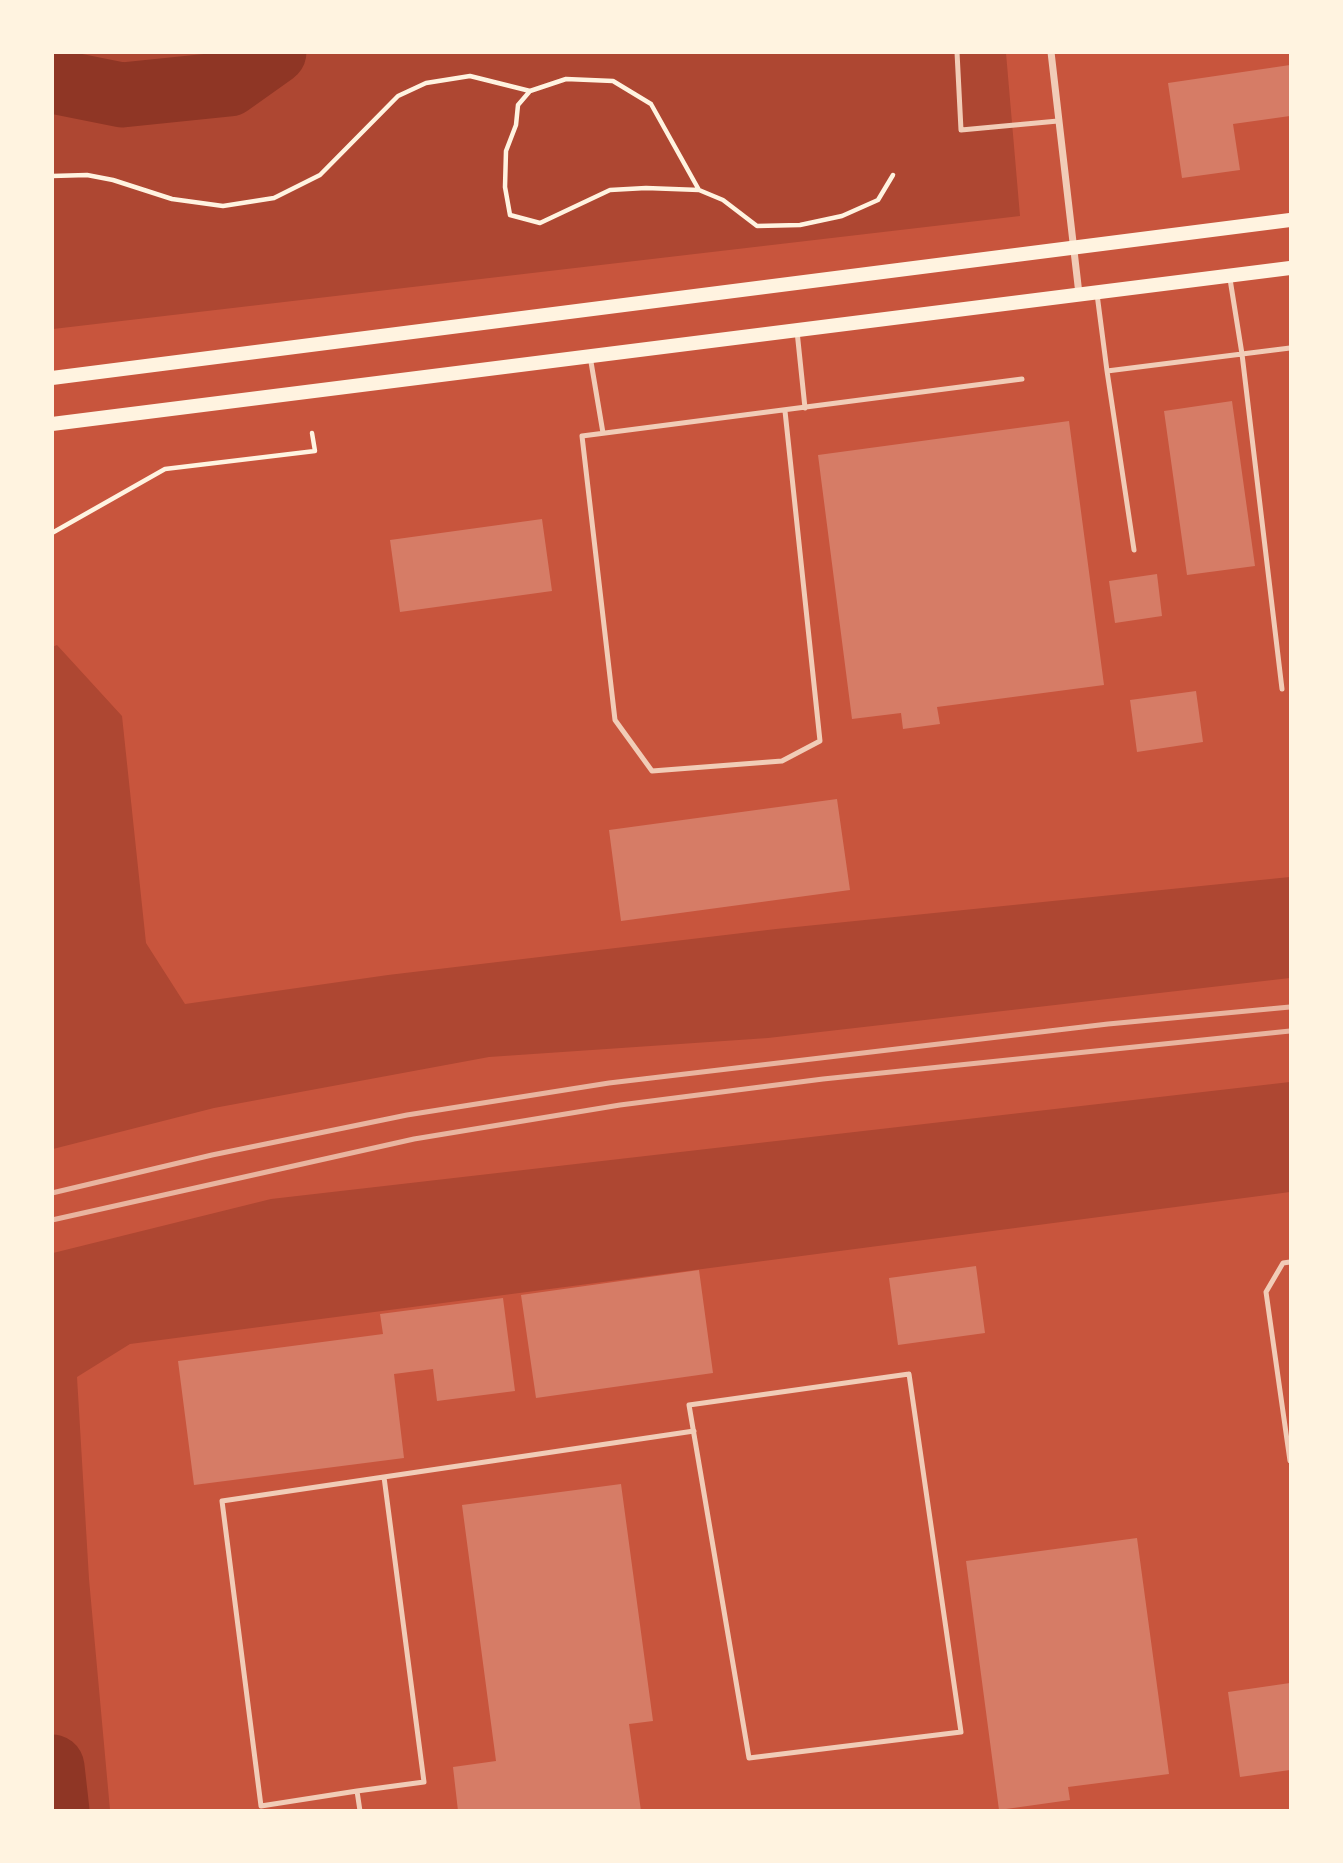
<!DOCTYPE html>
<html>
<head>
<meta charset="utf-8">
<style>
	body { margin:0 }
	#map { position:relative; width:1343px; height:1863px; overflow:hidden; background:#c8553d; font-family:"Fira Sans",sans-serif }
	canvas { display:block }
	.frame { position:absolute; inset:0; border:54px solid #fff3e0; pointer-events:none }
</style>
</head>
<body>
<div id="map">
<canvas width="1343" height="1863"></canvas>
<div class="frame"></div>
</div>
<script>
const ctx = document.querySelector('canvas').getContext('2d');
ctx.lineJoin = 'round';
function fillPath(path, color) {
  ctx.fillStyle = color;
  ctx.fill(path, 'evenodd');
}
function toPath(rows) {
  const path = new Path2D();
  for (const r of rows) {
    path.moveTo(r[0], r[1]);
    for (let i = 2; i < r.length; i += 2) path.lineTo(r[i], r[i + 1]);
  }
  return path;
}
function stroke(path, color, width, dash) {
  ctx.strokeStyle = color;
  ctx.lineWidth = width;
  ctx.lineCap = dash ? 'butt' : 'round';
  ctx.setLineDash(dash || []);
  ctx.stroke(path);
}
fillPath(toPath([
	[52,53,1006,53,1020,216,53,329],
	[57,645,122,716,146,943,185,1004,388,975,776,929,1290,877,1290,978,768,1038,489,1057,214,1108,53,1149,52,647],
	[1290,1082,1290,1192,130,1344,77,1377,89,1579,110,1810,53,1810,53,1253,271,1199]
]), '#ae4732');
stroke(toPath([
	[52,81,122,95,229,84,274,52],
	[52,1767,57,1811]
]), '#8f3625', 65);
fillPath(toPath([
	[1290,65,1290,116,1233,124,1240,170,1182,178,1168,83],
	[1232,401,1255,566,1187,575,1164,411],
	[1069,421,1104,685,937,707,940,724,903,729,901,713,852,719,818,455],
	[542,519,552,591,400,612,390,540],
	[1157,574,1162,616,1115,623,1109,581],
	[1196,691,1203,742,1137,752,1130,700],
	[837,799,850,890,621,921,609,830],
	[976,1266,985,1333,898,1345,889,1278],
	[699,1270,713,1373,536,1398,521,1295],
	[503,1298,515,1391,437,1401,433,1369,394,1374,404,1458,194,1485,178,1361,383,1334,380,1314],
	[621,1484,653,1721,629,1724,641,1811,458,1811,453,1767,496,1761,462,1505],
	[1137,1538,1169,1774,1068,1787,1070,1800,999,1810,966,1561],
	[1290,1683,1290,1770,1240,1777,1228,1692]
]), '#d67c66');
stroke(toPath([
	[52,176,87,175,113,180,172,199,223,206,274,198,320,175,398,96,426,83,470,76,530,91],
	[699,190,651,104,613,81,566,79,530,91,518,105,516,125,506,151,505,187,510,215,540,223,610,190,646,188,699,190,723,200,757,226,800,225,842,216,878,200,893,175],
	[52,533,165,469,315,451,312,433]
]), '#fff3e0', 4.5);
stroke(toPath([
	[957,52,961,130,1058,121],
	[1097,294,1107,371],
	[797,331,805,408],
	[590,356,603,433],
	[785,411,820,741,782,761,652,771,615,720,582,436,1022,379],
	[1134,550,1107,371,1242,354,1230,279],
	[1282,689,1242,354,1290,348],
	[1290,1262,1283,1263,1266,1292,1290,1461],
	[909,1374,961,1732,749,1758,689,1405,909,1374],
	[357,1791,424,1782,384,1477],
	[360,1811,357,1791,261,1806,222,1501,694,1431]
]), '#f1ccb7', 5);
stroke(toPath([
	[1051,52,1079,294]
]), '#f1ccb7', 7);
stroke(toPath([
	[52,378,1290,220],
	[52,424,1290,268]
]), '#fff3e0', 14);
stroke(toPath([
	[52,1193,212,1155,407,1115,609,1083,1108,1024,1290,1007],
	[52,1220,414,1139,620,1105,823,1079,1290,1031]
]), '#e9b49f', 5);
</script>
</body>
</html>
